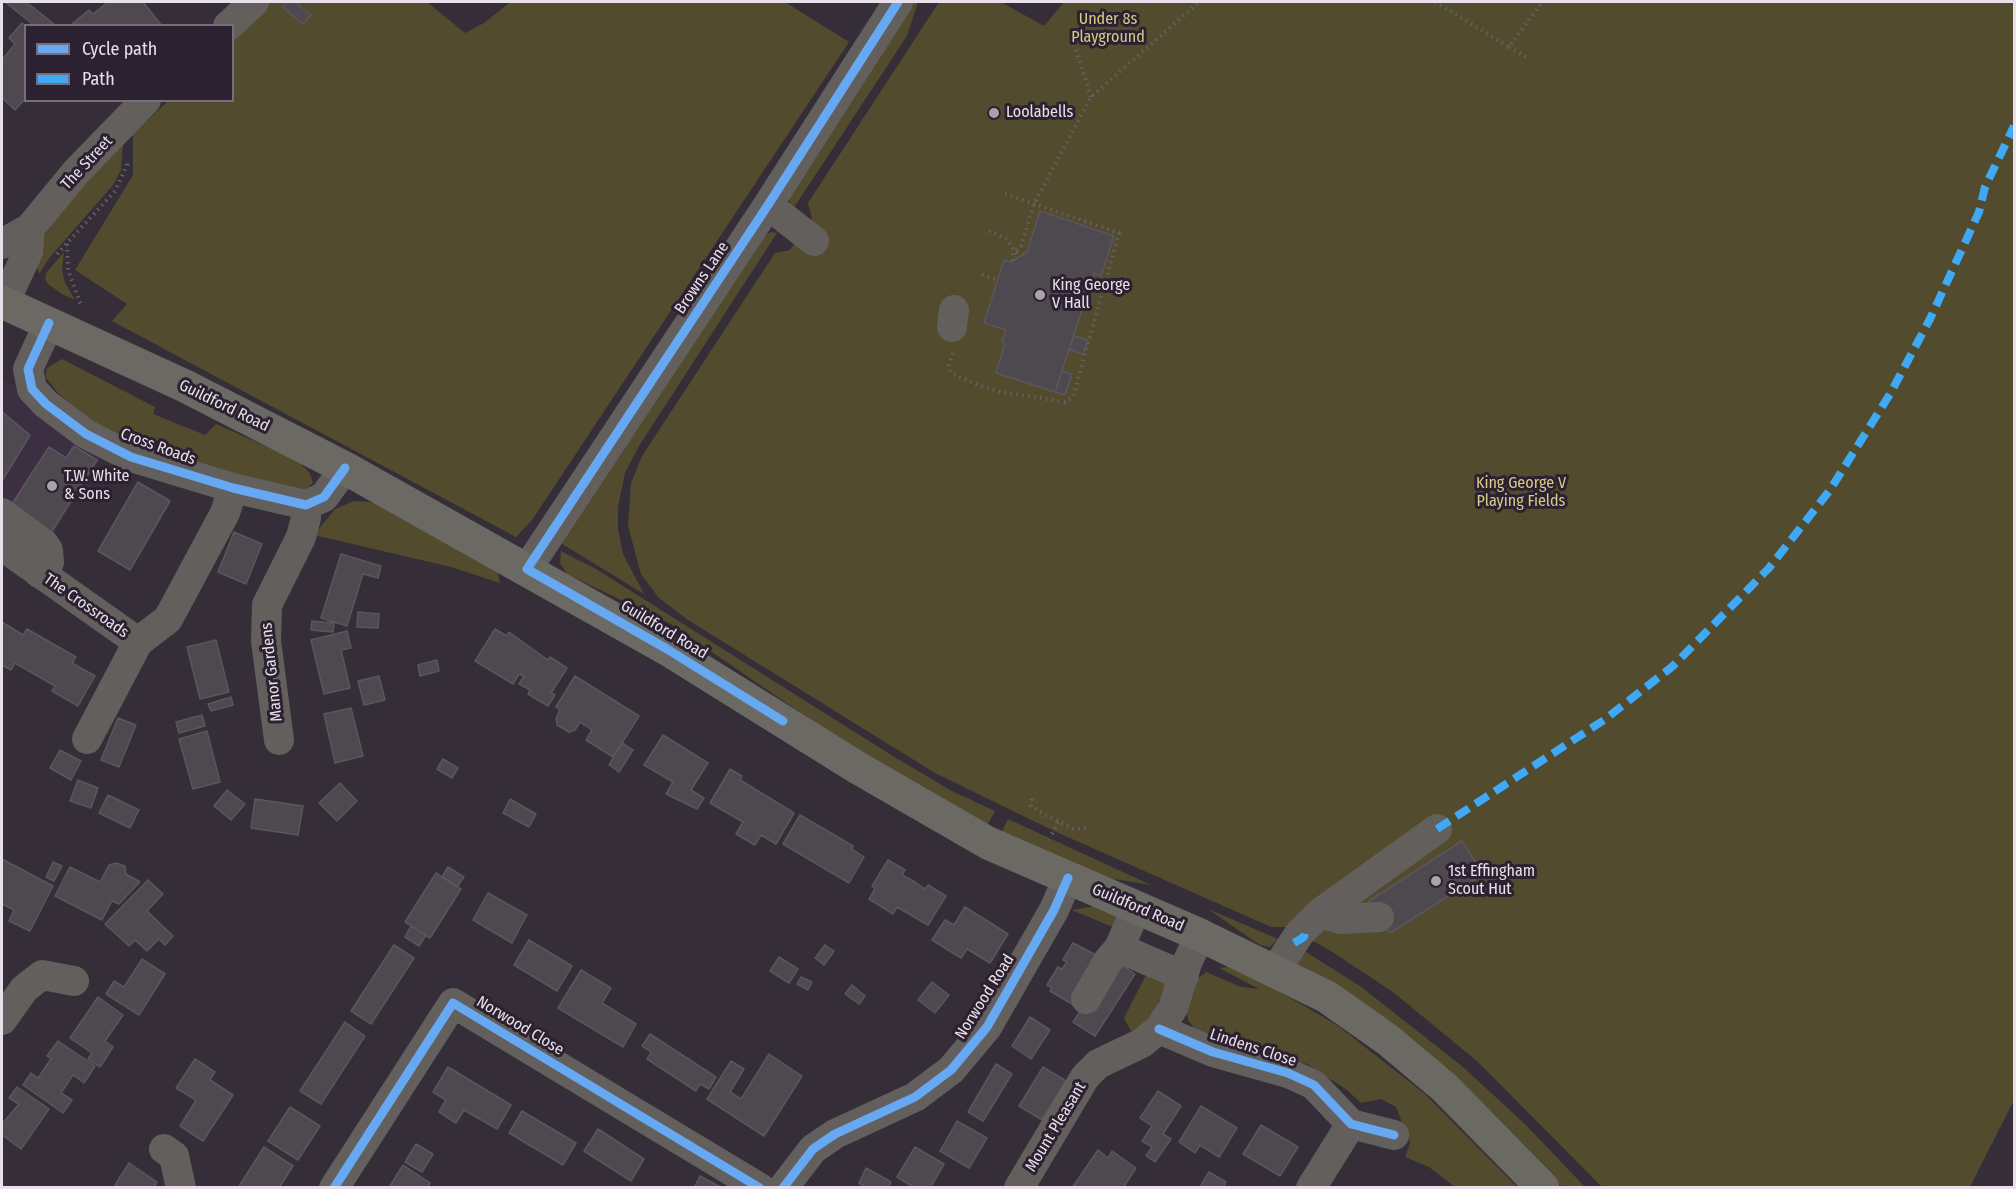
<!DOCTYPE html>
<html>
<head>
<meta charset="utf-8">
<style>
	body { margin:0 }
	#map { position:relative; width:2016px; height:1189px; overflow:hidden; background:#352e38; font-family:"Fira Sans Condensed",sans-serif }
	canvas { display:block }
	.frame { position:absolute; inset:0; border:3px solid #e8e0eb; pointer-events:none }
	.legend { position:absolute; left:24px; top:24px; width:210px; height:78px; box-sizing:border-box; background:#2c2130; border:2px solid #776d7b; margin:0; padding:8px 10px; list-style:none; font-size:18px; color:#e8e0eb }
	.legend li { display:flex; align-items:center; gap:12px; height:30px }
	.legend b { width:30px; border:2px solid #776d7b }
</style>
</head>
<body>
<div id="map">
<canvas width="2016" height="1189"></canvas>
<div class="frame"></div>
<ul class="legend">
<li><b style="height:8px;background:#66a8f1"></b>Cycle path</li>
<li><b style="height:8px;background:#3fa9f5"></b>Path</li>
</ul>
</div>
<script>
const ctx = document.querySelector('canvas').getContext('2d');
ctx.lineJoin = 'round';
function fillPath(path, color) {
  ctx.fillStyle = color;
  ctx.fill(path, 'evenodd');
}
function toPath(rows) {
  const path = new Path2D();
  for (const r of rows) {
    path.moveTo(r[0], r[1]);
    for (let i = 2; i < r.length; i += 2) path.lineTo(r[i], r[i + 1]);
  }
  return path;
}
function stroke(path, color, width, dash) {
  ctx.strokeStyle = color;
  ctx.lineWidth = width;
  ctx.lineCap = dash ? 'butt' : 'round';
  ctx.setLineDash(dash || []);
  ctx.stroke(path);
}
function drawText(font, color, halo, rows, align = 'center') {
  ctx.font = font + ' "Fira Sans Condensed",sans-serif';
  ctx.lineWidth = 6;
  ctx.setLineDash([]);
  ctx.textBaseline = 'middle';
  ctx.strokeStyle = halo;
  ctx.fillStyle = color;
  for (const [text, x, y, turn = 0] of rows) {
    ctx.save();
    ctx.translate(x, y);
    ctx.rotate((+turn || 0) * Math.PI / 180);
    ctx.textAlign = isNaN(turn) ? turn : align;
    if (halo) ctx.strokeText(text, 0, 0);
    ctx.fillText(text, 0, 0);
    ctx.restore();
  }
}
fillPath(toPath([
	[2,377,102,456,42,553,2,521]
]), '#3d2f42');
fillPath(toPath([
	[268,2,427,2,465,33,484,23,510,2,785,2,849,42,532,520,516,537,112,321,127,304,75,270,133,175,133,134,168,101,232,100,233,36],
	[912,2,918,2,907,36,793,209,787,195],
	[939,2,1001,2,1044,26,1064,2,2014,2,2014,1100,1970,1187,1602,1187,1478,1062,1393,992,1331,951,1288,927,1271,927,1054,831,935,773,688,620,659,598,641,574,628,526,631,483,642,456,775,253,790,250,812,218,808,203],
	[123,145,121,170,113,185,50,257,39,274,36,260,45,234,81,183],
	[772,232,777,233,639,446,625,473,618,507,618,529,623,554,644,594,559,542,760,237],
	[64,252,62,269,65,283,75,300,62,294,48,284,45,278,46,273],
	[62,359,155,407,153,414,205,435,216,424,297,460,309,472,313,483,305,490,276,489,140,446,90,420,59,394,45,377,47,368],
	[354,501,370,502,388,507,497,571,500,583,451,567,314,535,335,509],
	[561,551,596,569,896,758,952,791,995,811,987,826,836,737,671,624,567,574,560,563],
	[1008,819,1151,885,1108,878,1001,833],
	[1097,906,1117,914,1115,928,1072,910],
	[1208,909,1278,939,1270,947,1260,945],
	[1301,949,1360,986,1463,1067,1525,1124,1585,1187,1562,1187,1524,1145,1299,967,1293,958],
	[1235,966,1337,1025,1425,1094,1517,1187,1455,1187,1429,1167,1405,1157,1410,1143,1396,1107,1381,1099,1361,1103,1347,1090,1307,1064,1196,1031,1188,1020,1186,1000,1193,983,1206,972,1241,987,1259,989,1219,968],
	[1146,975,1169,976,1148,1029,1131,1031,1124,1018]
]), '#534b2d');
const building = toPath([
	[5,2,26,2,54,24,35,26,5,2],
	[108,2,143,2,162,26,72,24,89,10,93,14,108,2],
	[287,2,295,2,311,15,303,24,283,7,287,2],
	[22,23,26,26,26,98,15,110,2,98,2,60,15,44,9,38,22,23],
	[1040,211,1114,236,1101,276,1094,273,1055,392,996,373,1005,343,1002,342,1006,330,984,323,1004,260,1011,262,1027,252,1040,211],
	[1074,336,1088,340,1083,354,1069,349,1074,336],
	[1062,371,1072,374,1065,395,1055,392,1062,371],
	[2,412,30,435,2,481,2,412],
	[74,446,97,460,47,539,6,513,49,447,66,458,74,446],
	[138,482,170,501,130,570,98,551,138,482],
	[234,532,262,544,246,584,218,572,234,532],
	[341,554,381,566,378,578,363,574,347,626,321,618,341,554],
	[358,612,379,614,378,628,357,627,358,612],
	[312,621,334,623,333,632,311,630,312,621],
	[2,622,23,635,27,629,76,657,72,663,95,676,78,706,52,691,55,686,15,663,11,670,2,665,2,622],
	[495,629,507,636,509,632,548,660,550,657,567,668,551,693,555,695,548,706,528,694,530,690,519,684,524,676,519,674,513,684,475,661,495,629],
	[347,631,351,648,341,650,350,688,324,694,311,640,347,631],
	[216,640,229,692,200,699,187,647,216,640],
	[437,660,439,671,420,676,418,665,437,660],
	[379,676,385,700,364,705,358,681,379,676],
	[575,676,639,716,613,757,586,740,592,730,580,722,575,730,569,732,557,725,556,718,560,710,556,707,575,676],
	[231,697,233,705,211,711,208,704,231,697],
	[351,708,363,756,335,763,324,714,351,708],
	[202,715,205,726,179,733,176,722,202,715],
	[118,718,136,725,119,767,101,760,118,718],
	[207,731,220,782,193,789,179,739,207,731],
	[663,735,708,763,691,790,704,798,697,809,666,794,673,782,644,765,663,735],
	[622,743,633,750,619,772,609,765,622,743],
	[60,750,81,761,71,780,50,768,60,750],
	[443,759,458,768,452,778,437,769,443,759],
	[730,769,742,776,740,780,794,813,776,844,761,835,755,845,736,834,743,822,710,803,730,769],
	[78,780,98,788,91,808,70,801,78,780],
	[340,783,357,801,337,821,319,803,340,783],
	[227,790,245,804,231,820,214,806,227,790],
	[108,795,139,810,130,828,99,813,108,795],
	[255,799,303,806,298,835,251,828,255,799],
	[510,799,536,814,529,827,503,813,510,799],
	[800,815,853,846,852,849,864,857,849,883,783,844,800,815],
	[1462,841,1483,874,1390,933,1369,901,1462,841],
	[2,859,53,886,30,931,9,921,14,910,2,904,2,859],
	[888,860,905,870,902,875,915,882,925,889,928,885,946,896,928,925,897,907,893,914,869,899,875,889,872,886,888,860],
	[53,862,62,866,54,881,46,877,53,862],
	[116,863,125,866,126,874,140,882,119,904,112,901,102,920,55,896,70,867,100,882,109,865,116,863],
	[448,867,464,877,457,887,442,877,448,867],
	[436,873,461,889,430,938,405,922,436,873],
	[148,880,163,894,147,911,173,936,165,945,159,939,147,951,135,940,129,946,105,924,148,880],
	[488,893,527,915,512,943,473,920,488,893],
	[965,907,1008,934,990,963,967,949,961,958,932,940,945,920,954,925,965,907],
	[411,926,426,935,419,946,405,937,411,926],
	[529,940,572,966,557,991,514,965,529,940],
	[1073,943,1102,958,1077,1007,1050,991,1052,988,1047,985,1058,967,1062,969,1067,962,1063,960,1073,943],
	[394,945,414,958,371,1024,351,1011,394,945],
	[825,945,834,951,824,965,815,958,825,945],
	[779,957,798,969,789,983,770,971,779,957],
	[142,959,165,974,139,1015,106,994,114,981,124,987,142,959],
	[1114,960,1135,974,1095,1036,1073,1022,1114,960],
	[581,970,611,988,602,1003,636,1024,623,1047,558,1008,581,970],
	[801,977,812,982,808,990,797,984,801,977],
	[932,982,949,995,935,1013,918,1000,932,982],
	[852,985,865,996,859,1004,845,994,852,985],
	[98,997,123,1015,105,1041,113,1047,100,1067,88,1059,92,1053,70,1038,98,997],
	[1030,1017,1050,1030,1031,1059,1012,1046,1030,1017],
	[345,1022,365,1036,321,1104,300,1091,345,1022],
	[650,1034,716,1077,709,1089,700,1084,696,1091,647,1059,651,1052,642,1046,650,1034],
	[58,1041,95,1066,84,1083,73,1075,61,1093,72,1100,63,1113,23,1085,31,1073,38,1078,51,1059,47,1056,58,1041],
	[769,1054,802,1076,764,1136,707,1099,731,1061,744,1069,730,1092,741,1099,769,1054],
	[195,1059,215,1072,210,1080,233,1095,203,1141,180,1126,196,1100,176,1088,195,1059],
	[996,1064,1012,1074,983,1121,968,1112,996,1064],
	[448,1067,511,1105,497,1129,464,1110,456,1123,439,1112,446,1100,433,1092,448,1067],
	[1043,1067,1066,1081,1042,1120,1019,1106,1043,1067],
	[17,1087,49,1109,21,1149,2,1135,2,1124,19,1104,9,1098,17,1087],
	[1158,1091,1181,1106,1163,1134,1171,1139,1155,1162,1146,1156,1152,1147,1142,1141,1152,1126,1140,1118,1158,1091],
	[1201,1106,1237,1128,1219,1157,1200,1145,1195,1153,1179,1142,1201,1106],
	[290,1107,320,1126,298,1160,268,1141,290,1107],
	[522,1111,576,1143,563,1165,509,1133,522,1111],
	[957,1121,987,1138,969,1168,940,1151,957,1121],
	[1261,1125,1298,1147,1280,1176,1243,1154,1261,1125],
	[598,1129,644,1159,631,1181,584,1151,598,1129],
	[416,1144,433,1154,422,1172,405,1162,416,1144],
	[264,1147,293,1166,279,1188,238,1188,264,1147],
	[915,1147,944,1164,930,1188,915,1188,897,1177,915,1147],
	[1098,1150,1108,1158,1112,1151,1136,1168,1123,1188,1072,1188,1098,1150],
	[129,1163,157,1182,154,1188,119,1188,115,1185,129,1163],
	[403,1165,430,1183,427,1188,390,1186,403,1165],
	[866,1168,891,1182,888,1188,867,1188,859,1183,866,1168],
	[1209,1172,1226,1182,1223,1188,1200,1187,1209,1172],
	[700,1176,722,1188,694,1188,700,1176]
]);
fillPath(building, '#4e484f');
stroke(building, '#5b565e', 1.5);
stroke(toPath([
	[1435,2,1509,47,1542,2],
	[1509,47,1530,59],
	[1091,97,1074,44,1076,38,1100,12],
	[989,231,1007,239,1019,257],
	[67,244,68,270,81,305],
	[1017,251,1023,255],
	[57,254,115,191,127,165,126,161],
	[1013,261,1013,253,1021,246,1034,204,1091,97,1199,2],
	[982,275,998,280],
	[953,353,949,365,951,373,980,386,1001,392,1065,402,1073,397,1119,233,1003,193],
	[1032,799,1031,806,1047,816,1074,829,1089,827],
	[1052,834,1058,822]
]), '#646162', 4, [1.5, 4.5]);
stroke(toPath([
	[228,26,254,2],
	[768,205,814,241],
	[2,244,30,228,76,172,146,100],
	[4,303,28,252,30,228],
	[49,323,28,369,32,389,46,404,86,434,131,457,233,488,306,505,324,497,345,468],
	[952,327,954,310],
	[2,513,44,544,48,550,49,562,39,573],
	[2,546,138,642,168,619,225,513,233,488],
	[527,569,768,205,898,2],
	[87,739,138,642],
	[279,740,266,641,267,605,301,537,306,518,306,505],
	[1137,907,1119,948,1184,976],
	[1320,913,1341,919,1379,917],
	[1275,971,1299,934,1320,913,1437,829],
	[1086,999,1108,961,1119,948],
	[2,1020,24,989,42,975,74,981],
	[1159,1029,1213,1052,1288,1073,1314,1085,1351,1124,1394,1135],
	[164,1149,174,1156,181,1188],
	[334,1188,453,1003,760,1188],
	[783,1188,813,1149,835,1134,915,1097,951,1070,987,1027,1054,910,1068,878],
	[1019,1188,1085,1077,1098,1064,1142,1043,1159,1029,1173,1008,1187,963,1200,935],
	[1311,1188,1351,1124]
]), '#625f5d', 30);
stroke(toPath([
	[2,302,185,386,345,468,667,649,858,768,988,843,1200,935,1327,997,1388,1040,1445,1088,1543,1188]
]), '#6b6963', 33);
stroke(toPath([
	[1437,829,1604,720,1673,666,1769,568,1830,490,1890,394,1930,319,1979,212,1985,187,2014,126],
	[1294,943,1304,937,1306,928]
]), '#3fa9f5', 8, [15, 8]);
stroke(toPath([
	[49,323,28,369,32,389,46,404,86,434,131,457,233,488,306,505,324,497,345,468],
	[783,721,667,649,527,569,768,205,898,2],
	[1159,1029,1213,1052,1288,1073,1314,1085,1351,1124,1394,1135],
	[334,1188,453,1003,760,1188],
	[783,1188,813,1149,835,1134,915,1097,951,1070,987,1027,1054,910,1068,878]
]), '#66a8f1', 9);
for (const [x, y, r, color] of [
	[994,113,6,"#a9a2ac"],
	[1040,295,6,"#a9a2ac"],
	[52,486,6,"#a9a2ac"],
	[1436,881,6,"#a9a2ac"]
]) {
  const dot = new Path2D();
  dot.arc(x, y, r, 0, 2 * Math.PI);
  ctx.fillStyle = color;
  ctx.fill(dot);
  stroke(dot, '#2c2130', 2);
}
drawText('16px', '#daca87', '#2c2130', [
	["Under 8s",1108,20],
	["Playground",1108,38],
	["King George V",1521,484],
	["Playing Fields",1521,502]
]);
drawText('16px', '#e8e0eb', '#2c2130', [
	["Loolabells",1006,113],
	["King George",1052,286],
	["V Hall",1052,304],
	["T.W. White",64,477],
	["& Sons",64,495],
	["1st Effingham",1448,872],
	["Scout Hut",1448,890]
], 'left');
drawText('16px', '#e8e0eb', '#2c2130', [
	["The Street",87,163,-47],
	["Browns Lane",702,278,-56],
	["Guildford Road",224,406,26],
	["Cross Roads",158,447,20],
	["The Crossroads",86,606,35],
	["Guildford Road",664,630,31],
	["Manor Gardens",272,672,-96],
	["Guildford Road",1138,908,23],
	["Norwood Road",985,997,-58],
	["Norwood Close",520,1026,31],
	["Lindens Close",1253,1048,18],
	["Mount Pleasant",1056,1127,-59]
]);
</script>
</body>
</html>
